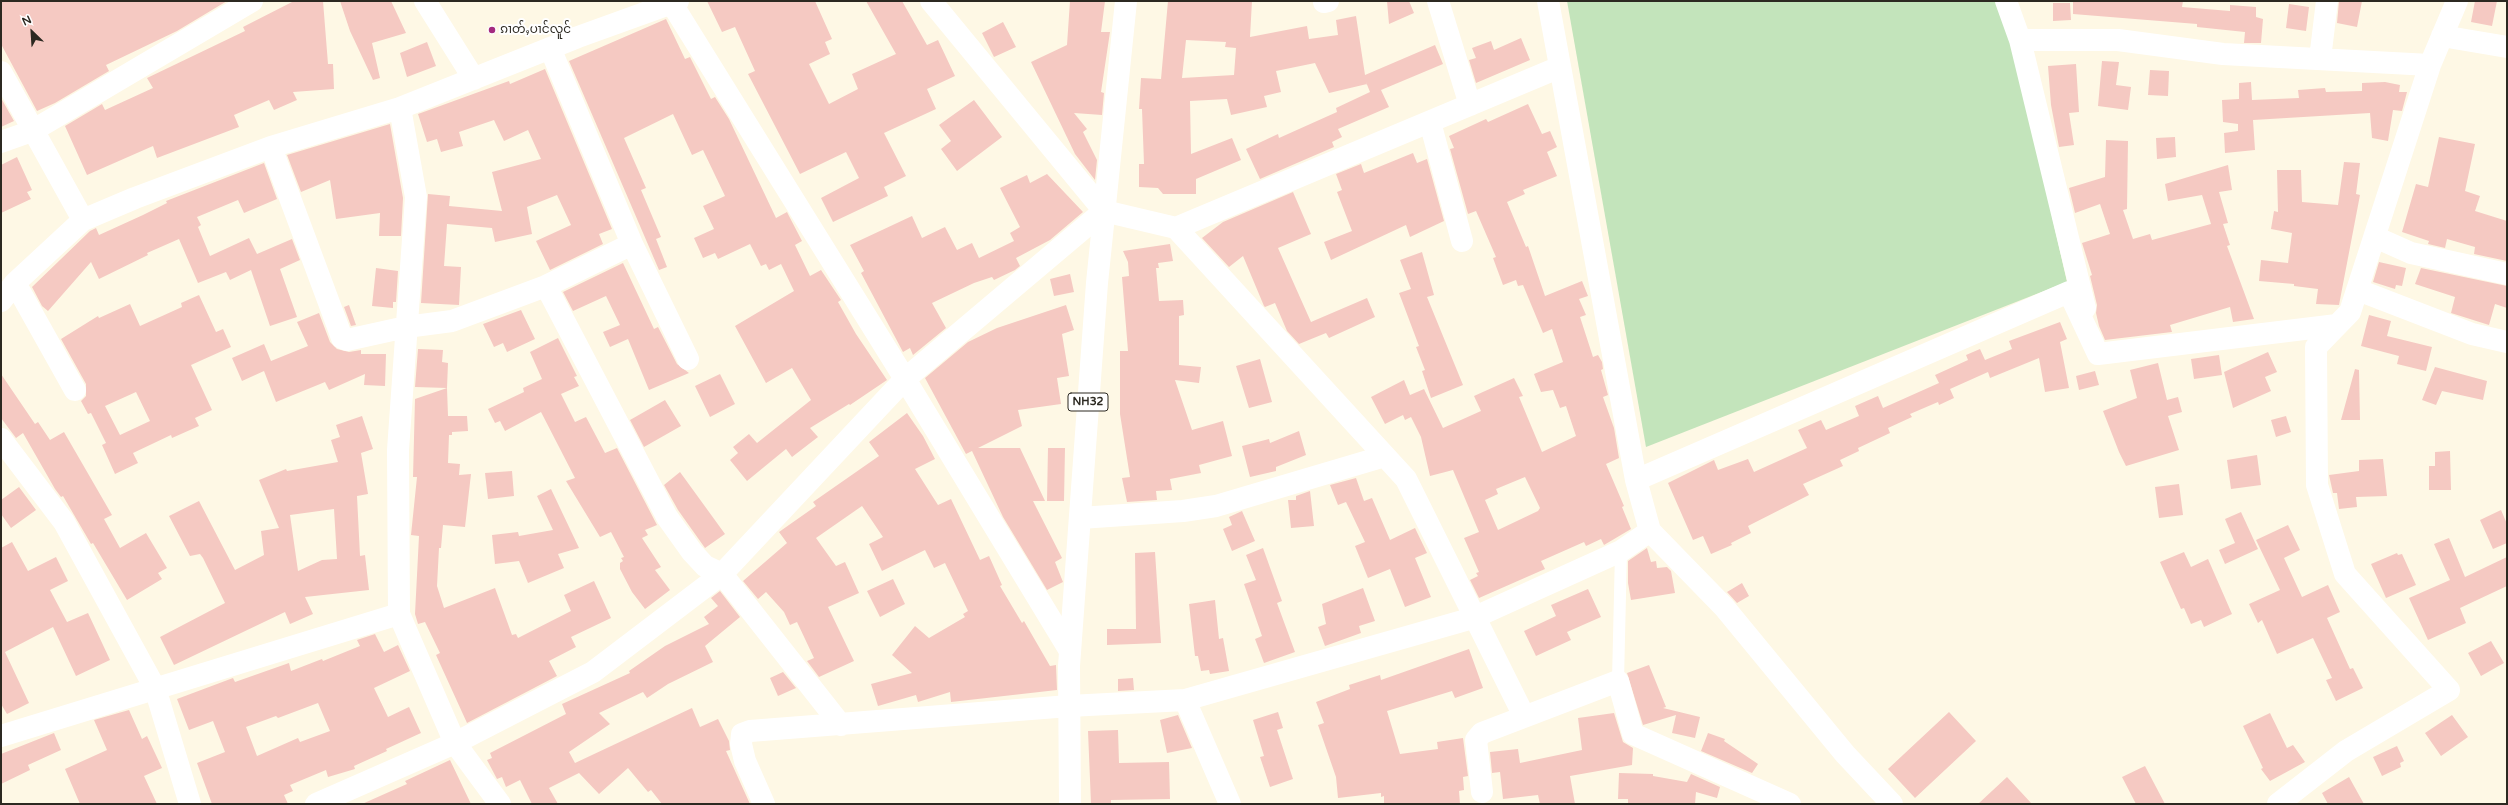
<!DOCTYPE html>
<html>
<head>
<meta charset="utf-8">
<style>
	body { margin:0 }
	#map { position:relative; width:2508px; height:805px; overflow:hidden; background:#fef8e5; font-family:"Varela Round",sans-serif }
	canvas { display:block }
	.frame { position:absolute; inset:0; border:2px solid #2c2921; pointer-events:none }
	.north { position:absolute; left:12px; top:12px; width:40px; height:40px; -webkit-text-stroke:3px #fff; paint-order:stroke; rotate:335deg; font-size:11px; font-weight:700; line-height:16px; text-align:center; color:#2c2921 }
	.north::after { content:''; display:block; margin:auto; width:14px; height:18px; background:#2c2921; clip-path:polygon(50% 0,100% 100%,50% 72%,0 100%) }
</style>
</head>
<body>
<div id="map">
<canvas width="2508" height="805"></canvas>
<div class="frame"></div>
<div class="north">N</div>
</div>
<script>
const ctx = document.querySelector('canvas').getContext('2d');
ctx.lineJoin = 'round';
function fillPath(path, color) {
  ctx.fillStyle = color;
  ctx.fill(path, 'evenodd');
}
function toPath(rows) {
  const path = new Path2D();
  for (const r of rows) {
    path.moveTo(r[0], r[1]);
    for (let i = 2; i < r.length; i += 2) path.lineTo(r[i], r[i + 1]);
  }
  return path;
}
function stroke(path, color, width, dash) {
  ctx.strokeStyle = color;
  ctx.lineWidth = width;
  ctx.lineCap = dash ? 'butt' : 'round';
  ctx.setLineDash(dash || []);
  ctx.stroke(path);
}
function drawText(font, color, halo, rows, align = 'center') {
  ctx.font = font + ' "Varela Round","Noto Sans Myanmar",sans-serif';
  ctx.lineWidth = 4;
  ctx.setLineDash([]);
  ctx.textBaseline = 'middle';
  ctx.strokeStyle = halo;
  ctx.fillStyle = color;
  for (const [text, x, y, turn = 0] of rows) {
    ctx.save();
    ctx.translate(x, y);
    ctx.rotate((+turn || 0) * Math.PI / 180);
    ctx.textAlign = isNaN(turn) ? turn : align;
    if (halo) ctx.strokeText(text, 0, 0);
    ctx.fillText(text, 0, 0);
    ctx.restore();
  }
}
fillPath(toPath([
	[1567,1,2003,1,2067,282,1646,447]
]), '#c3e4bb');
fillPath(toPath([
	[1,1,227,1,177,31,106,65,109,71,55,103,37,111,1,44],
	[294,1,323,1,328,64,333,64,334,89,293,92,297,100,274,110,269,100,234,115,239,127,157,158,153,146,87,175,65,126,102,104,105,110,153,88,147,78,245,31,243,27],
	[340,1,391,1,406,33,372,43,380,78,373,80,350,31],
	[707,1,815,1,832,39,825,42,830,54,809,64,829,104,858,89,852,74,896,54,866,1,902,1,927,45,938,40,955,76,927,89,936,109,884,133,906,176,884,187,888,196,833,222,821,198,859,178,846,152,800,174,748,74,755,71,735,27,722,32],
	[1070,1,1105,1,1101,32,1110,32,1101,92,1104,93,1102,115,1074,113,1087,129,1083,132,1097,160,1095,180,1075,154,1031,62,1067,45],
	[1168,1,1252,1,1250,37,1307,26,1309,39,1338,35,1336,20,1356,16,1365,75,1435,45,1443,64,1381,90,1389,107,1338,129,1342,137,1332,142,1334,147,1260,179,1246,149,1278,134,1279,138,1337,112,1336,108,1370,92,1366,82,1367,84,1329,93,1315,63,1276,71,1281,92,1264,96,1267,107,1231,115,1227,99,1190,101,1191,154,1232,138,1241,160,1196,179,1196,194,1163,194,1158,188,1139,187,1139,164,1144,164,1142,109,1139,109,1141,78,1161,79],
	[1186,40,1226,42,1225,47,1236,48,1234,75,1182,78],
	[1387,1,1409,1,1414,13,1389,24],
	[2073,1,2183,1,2182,7,2230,11,2230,5,2256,7,2256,17,2263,19,2261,43,2244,43,2245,32,2197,27,2197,24,2073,14],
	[2339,1,2362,1,2357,27,2337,23],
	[2475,1,2497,1,2492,26,2471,22],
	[2053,3,2070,3,2071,20,2053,21],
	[2289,4,2309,7,2306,31,2286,28],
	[666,19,685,59,690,57,711,99,715,97,729,119,776,218,787,212,789,216,802,241,795,245,810,276,821,270,841,300,838,302,856,334,887,380,850,405,849,404,810,428,818,437,792,457,786,449,747,481,730,460,738,453,733,447,749,434,757,443,811,400,792,368,766,383,735,326,794,291,781,264,769,270,766,264,761,266,750,244,718,259,715,253,703,258,694,238,714,229,703,206,725,196,703,150,692,155,673,114,624,138,646,188,641,190,661,237,656,239,667,267,659,270,569,61],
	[1003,22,1016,47,994,57,982,33],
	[1521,38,1530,60,1476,83,1469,60,1476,58,1472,48,1491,41,1494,50],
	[427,42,436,66,407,77,400,53],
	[2102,61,2119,62,2116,85,2131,87,2128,110,2098,106],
	[2076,64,2079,112,2069,113,2074,145,2059,147,2051,105,2048,66],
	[545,69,612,229,599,234,603,244,550,270,536,241,571,225,557,195,527,207,532,234,495,242,492,228,447,224,444,266,461,267,459,305,421,303,428,194,450,196,449,206,502,211,492,172,541,159,528,130,504,141,494,120,459,132,463,146,441,152,437,139,427,142,418,114,509,81,510,84],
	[2150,70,2169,71,2168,96,2148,95],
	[2251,82,2252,100,2299,98,2298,90,2325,88,2326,92,2362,91,2362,83,2385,82,2400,85,2399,92,2407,92,2402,111,2393,110,2388,141,2372,138,2370,113,2253,120,2255,150,2225,153,2224,133,2238,131,2238,124,2223,122,2222,100,2239,99,2239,83],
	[1,98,14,121,1,127],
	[974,100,1002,137,957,171,941,149,951,141,939,125],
	[1528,104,1542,134,1550,131,1557,147,1547,152,1557,176,1523,190,1525,194,1507,202,1526,247,1528,246,1545,296,1582,281,1588,296,1579,299,1586,315,1580,317,1593,357,1598,355,1602,362,1603,369,1601,370,1608,395,1603,397,1614,428,1619,458,1606,464,1624,506,1622,507,1631,529,1604,545,1601,539,1586,546,1584,542,1541,561,1545,569,1479,598,1470,580,1478,576,1476,573,1479,572,1464,538,1479,532,1453,470,1430,476,1421,437,1411,417,1405,420,1403,415,1385,424,1371,397,1404,380,1410,395,1424,389,1443,428,1481,411,1474,396,1514,378,1523,396,1519,397,1542,452,1576,436,1566,406,1560,408,1553,390,1541,392,1534,374,1563,362,1552,329,1543,333,1523,285,1518,286,1516,280,1503,285,1493,258,1496,257,1476,211,1468,214,1450,149,1454,148,1449,136,1486,119,1488,122],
	[1525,477,1540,508,1538,511,1498,530,1485,500,1498,494,1496,489],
	[390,124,403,198,401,236,379,236,380,213,336,219,330,180,301,192,287,155],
	[2175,137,2176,157,2157,159,2156,138],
	[2439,137,2475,144,2465,191,2480,196,2475,211,2507,221,2507,261,2474,254,2475,247,2447,239,2445,248,2428,244,2429,241,2402,232,2416,184,2428,187],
	[2106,140,2128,141,2127,209,2123,210,2133,239,2150,234,2152,240,2211,224,2202,195,2168,201,2165,184,2228,165,2232,190,2219,192,2228,223,2223,224,2230,245,2227,246,2254,319,2233,322,2230,307,2170,325,2172,332,2105,340,2099,326,2096,313,2097,305,2090,276,2092,275,2082,243,2110,234,2100,204,2075,213,2069,188,2105,177],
	[1413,153,1417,163,1427,159,1444,221,1410,237,1406,225,1331,260,1324,242,1352,231,1337,192,1342,190,1336,174,1361,164,1364,173],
	[17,157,32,190,27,192,31,199,1,213,1,165],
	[2344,162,2360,163,2356,194,2360,195,2339,305,2316,304,2318,289,2294,286,2294,284,2259,281,2261,260,2288,263,2292,233,2271,229,2274,211,2278,212,2277,170,2301,170,2302,202,2338,205],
	[264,163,277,199,244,213,238,200,197,217,201,225,198,227,210,256,249,238,257,254,292,239,300,260,280,269,297,317,270,326,251,270,230,280,226,272,198,283,179,239,147,253,148,255,99,279,91,262,48,311,42,306,32,287,90,231,96,228,99,235,143,215,167,203,166,201],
	[1047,174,1083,212,1050,240,1016,258,1020,266,1015,270,994,280,992,277,974,283,932,303,946,328,913,355,910,348,903,352,861,273,864,271,850,245,912,216,922,238,945,227,957,250,972,243,979,258,1014,241,1010,233,1020,227,1000,188,1027,175,1030,183],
	[1293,192,1311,234,1278,248,1311,322,1367,298,1375,317,1329,338,1326,333,1299,344,1287,331,1275,303,1265,307,1264,306,1243,256,1229,267,1202,238,1223,222],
	[1170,244,1173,261,1158,263,1159,268,1156,268,1159,301,1183,300,1184,315,1179,316,1179,365,1201,367,1199,383,1175,380,1192,430,1223,421,1232,456,1199,465,1201,473,1170,479,1172,490,1156,491,1157,500,1127,502,1122,478,1130,477,1120,414,1120,351,1128,351,1122,277,1129,276,1128,262,1123,251],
	[1422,252,1434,295,1427,297,1463,385,1431,398,1422,371,1425,370,1416,347,1419,346,1399,293,1411,289,1400,260],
	[2379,262,2406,268,2402,286,2396,285,2395,289,2373,282],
	[623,263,654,329,658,327,677,364,689,373,649,390,628,339,610,347,603,332,620,325,606,296,573,311,563,292],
	[376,268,398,271,396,302,393,302,393,308,372,306],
	[2421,268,2507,286,2507,308,2495,304,2489,325,2451,313,2455,297,2415,284],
	[1070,274,1074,292,1054,296,1050,279],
	[199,295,216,332,223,329,231,347,191,365,212,410,195,418,199,426,172,438,171,435,133,453,138,463,115,474,102,445,106,443,91,413,88,414,81,401,86,396,86,384,61,339,98,316,99,318,130,304,140,326,182,307,181,303],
	[136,392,150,421,120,435,105,406],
	[349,305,356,325,351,326,344,307],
	[1066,305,1074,330,1062,334,1069,376,1057,378,1061,404,1018,410,1022,426,978,448,1020,448,1045,501,1033,501,1062,558,1055,562,1063,582,1047,590,1003,517,972,451,966,454,925,378,968,342,997,328],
	[521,310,535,339,507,352,503,343,494,347,483,324],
	[319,313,330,342,337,349,349,352,361,350,361,354,386,354,385,386,364,385,365,374,329,390,325,382,276,402,264,371,242,381,232,358,264,344,271,361,308,346,297,322],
	[2369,315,2391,321,2387,336,2432,347,2426,371,2397,364,2399,356,2361,346],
	[2060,322,2067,339,2060,342,2069,388,2045,392,2039,358,1990,378,1988,372,1950,389,1954,398,1939,405,1938,402,1910,414,1912,417,1888,428,1890,433,1858,448,1859,451,1840,460,1843,466,1803,484,1809,495,1748,526,1751,533,1731,543,1732,545,1711,554,1703,536,1693,540,1668,483,1714,460,1718,470,1748,459,1754,472,1807,448,1798,430,1821,420,1826,430,1859,416,1855,406,1878,396,1883,408,1939,383,1935,375,1968,360,1966,355,1980,349,1985,360,2012,349,2009,341],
	[558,338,577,376,574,377,579,386,561,394,575,422,586,417,605,453,617,448,657,525,645,530,648,535,642,538,661,567,655,570,670,590,645,609,632,592,620,569,620,563,623,561,621,558,624,557,611,532,600,537,566,481,575,478,541,412,505,431,500,421,495,423,488,409,524,392,523,388,542,379,530,352],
	[418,349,443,350,442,362,448,363,447,388,415,387],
	[2268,352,2277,372,2265,377,2271,391,2233,408,2224,372],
	[2219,355,2222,375,2194,379,2191,359],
	[1260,359,1272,402,1249,408,1236,366],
	[2158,363,2167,400,2178,397,2182,412,2168,416,2179,450,2126,466,2119,452,2103,411,2137,398,2130,370],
	[2435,367,2487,381,2483,400,2442,391,2436,405,2422,400],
	[2355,369,2359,370,2360,420,2341,420],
	[2095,371,2099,385,2079,390,2076,376],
	[1,374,35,424,38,422,50,440,64,432,112,515,104,519,120,548,146,533,167,568,158,573,162,579,127,600,93,543,91,544,63,496,61,497,55,489,23,433,16,438,1,418],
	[720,374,735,404,710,417,695,386],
	[447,388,448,416,467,416,468,431,452,432,452,435,449,435,448,463,460,464,459,475,471,474,465,527,443,525,441,548,439,548,437,586,444,608,495,588,512,635,516,634,518,638,571,611,564,595,594,581,611,618,571,637,576,647,549,661,557,676,467,723,436,655,440,653,425,622,418,624,415,614,419,536,411,535,417,477,413,477,415,399],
	[665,400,681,426,644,447,630,420],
	[907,413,923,436,935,459,915,469,938,505,951,499,980,560,989,556,1002,585,1000,586,1022,623,1024,621,1050,666,1056,665,1057,690,951,702,950,692,918,702,916,695,878,706,871,684,912,673,892,655,915,626,929,638,965,617,963,614,968,611,945,563,934,568,925,550,882,571,869,544,883,537,862,506,816,538,836,566,845,562,859,593,828,607,854,661,819,677,807,661,814,658,797,622,790,625,784,612,766,592,758,599,743,581,787,543,779,532,816,506,813,502,879,456,869,442],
	[362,416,373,449,361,453,368,494,357,496,360,556,365,555,369,590,305,597,313,614,290,624,285,612,174,665,160,637,225,603,203,558,200,554,190,556,169,516,199,501,235,570,264,555,261,531,279,528,259,480,286,469,287,471,338,462,331,440,340,437,336,425],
	[334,509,337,559,322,560,298,571,290,515],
	[2286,416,2291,432,2276,437,2271,420],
	[1299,431,1306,455,1276,467,1276,471,1250,477,1242,446,1269,439,1270,443],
	[1048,448,1065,448,1064,501,1047,501],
	[2450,451,2451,490,2429,490,2429,466,2435,466,2435,452],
	[2257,455,2261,485,2231,489,2227,460],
	[2383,459,2387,496,2356,497,2357,507,2339,509,2337,493,2333,493,2329,475,2359,471,2359,460],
	[512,471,514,496,488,499,485,473],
	[680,472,725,534,705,548,678,510,664,485],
	[1356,478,1364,501,1372,498,1390,540,1415,528,1427,553,1415,558,1431,597,1405,607,1390,569,1368,578,1355,546,1365,542,1346,502,1338,505,1330,485],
	[2179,484,2183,515,2159,518,2155,487],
	[19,487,36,510,11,528,1,514,1,500],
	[551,489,579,548,558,554,564,568,528,583,519,561,495,564,492,535,518,532,519,536,553,530,537,496],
	[1310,491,1314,526,1291,528,1288,500,1296,500,1296,496],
	[2501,510,2507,524,2507,543,2493,549,2480,520],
	[1242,511,1255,541,1232,551,1223,529,1232,525,1229,517],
	[2241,512,2258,549,2225,564,2219,550,2235,543,2225,519],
	[2288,525,2300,550,2284,558,2302,597,2328,585,2340,612,2327,618,2350,669,2353,668,2363,688,2336,701,2326,680,2332,678,2313,638,2277,654,2262,620,2258,623,2249,604,2280,590,2256,540],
	[2449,538,2465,577,2507,557,2507,586,2460,608,2466,623,2428,640,2409,598,2450,580,2434,544],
	[12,542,28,571,56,557,68,581,50,590,67,622,88,613,110,660,76,676,53,627,5,652,29,703,7,714,1,704,1,548],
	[1263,548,1282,601,1277,603,1295,652,1264,663,1255,639,1262,636,1244,584,1256,580,1246,555],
	[1647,548,1651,562,1656,561,1657,568,1667,567,1671,571,1675,593,1631,600,1628,583,1628,561],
	[1155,552,1161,643,1107,645,1107,629,1136,629,1135,553],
	[2184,552,2191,567,2208,559,2232,614,2204,627,2201,620,2191,624,2184,608,2181,609,2160,562],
	[2397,553,2398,555,2402,554,2416,585,2386,598,2371,564],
	[893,579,905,604,880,617,867,591],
	[1742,583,1749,596,1737,603,1727,592],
	[1363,588,1375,621,1359,626,1361,633,1325,646,1318,627,1326,624,1322,604],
	[1588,589,1601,617,1567,632,1571,640,1536,656,1524,631,1556,616,1551,605],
	[720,591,740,617,705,646,713,662,668,684,647,698,643,692,599,713,610,724,569,752,575,763,692,708,700,727,718,719,729,741,730,750,726,751,750,804,662,804,651,790,648,792,628,768,599,794,579,773,549,788,558,804,532,804,520,780,506,787,502,777,497,779,487,760,492,758,490,753,566,714,562,704,630,673,629,671,665,646,709,624,704,617,718,606,711,598],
	[1215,600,1219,639,1223,638,1229,671,1210,674,1209,670,1201,671,1198,656,1195,656,1189,604],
	[375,634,384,652,398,645,410,671,374,688,388,717,409,707,421,733,386,749,387,751,354,766,355,769,328,777,326,770,290,785,293,791,284,795,288,804,212,804,197,763,225,752,213,721,189,730,177,699,233,678,235,682,289,663,291,671,322,659,323,661,360,646,357,640],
	[318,703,330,731,300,742,298,738,257,756,246,727,276,716,278,718],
	[2491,641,2504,663,2481,676,2468,653],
	[1469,649,1483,688,1455,698,1452,691,1387,711,1400,754,1438,749,1437,742,1463,738,1468,776,1463,777,1464,790,1459,791,1460,804,1384,804,1384,796,1381,797,1381,793,1338,798,1336,777,1318,725,1324,723,1316,702,1350,689,1349,685,1380,675,1381,680],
	[1649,665,1666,707,1663,708,1700,717,1695,738,1672,733,1676,715,1643,725,1627,673],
	[783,672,796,688,778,696,770,678],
	[1133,678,1134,690,1118,691,1118,679],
	[129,710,142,739,147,736,162,768,144,776,157,804,80,804,65,769,107,750,94,720],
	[1278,712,1283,728,1277,730,1293,779,1270,787,1260,757,1264,756,1253,720],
	[1949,712,1976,741,1915,798,1888,769],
	[1614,713,1623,742,1633,748,1632,765,1570,776,1575,804,1540,804,1538,795,1503,799,1500,772,1492,773,1490,752,1518,749,1520,763,1582,750,1578,718],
	[2270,713,2287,748,2293,745,2305,762,2270,781,2261,769,2263,768,2243,726],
	[1178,715,1192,748,1167,753,1160,720],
	[2452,715,2468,737,2441,756,2425,733],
	[1118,730,1119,763,1169,762,1170,799,1111,800,1111,804,1091,804,1088,731],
	[54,733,61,750,28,765,30,770,1,784,1,754],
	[1708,733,1725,739,1724,741,1758,764,1752,773,1701,751],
	[2397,746,2404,761,2400,763,2401,767,2382,776,2373,757],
	[450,760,471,804,362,804,407,784,405,781],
	[2145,766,2165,804,2136,804,2122,777],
	[1619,773,1653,774,1653,776,1687,782,1691,774,1720,787,1717,798,1696,792,1695,804,1628,804,1628,799,1618,799],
	[2007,777,2032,804,1978,804],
	[2349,777,2364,804,2328,804,2322,793]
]), '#f5c9c2');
stroke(toPath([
	[1618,681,1621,551]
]), '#fff', 12);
stroke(toPath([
	[425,1,474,79],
	[931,1,1104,211,1176,228,1406,479,1524,716],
	[1438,1,1470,105],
	[2006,1,2020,40,2085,308],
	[1324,2,1328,1],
	[672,4,905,379,1070,651],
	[2442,36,2507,47],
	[2020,40,2118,40,2223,54,2430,65],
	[550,48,632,244,688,359],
	[2320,59,2327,1],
	[1,72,83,220],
	[400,108,416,197,398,450,399,614,455,743,500,804],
	[1430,122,1462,241],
	[1,142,32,131,252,1],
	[271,147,338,327,342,338,347,340,406,327,452,321,546,286,632,244],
	[1176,228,1560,67],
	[2375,237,2411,253,2507,274],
	[15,283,75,390],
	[546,286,667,517,692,552,705,566,722,574,841,725],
	[2358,290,2472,334,2507,342],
	[1,301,15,283,83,220,135,198,271,147,400,108,578,37,678,1],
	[1,439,64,522,155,688,190,804],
	[1636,480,2069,292,2098,354,2337,325],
	[1080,518,1183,511,1216,506,1385,456],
	[1650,531,1724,607,1845,754,1892,804],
	[1185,700,1230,804],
	[1,736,399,614],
	[1482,792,1476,740,1482,733,1618,681,1633,734,1790,804],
	[316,804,455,743,593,672,722,574,905,379,1104,211],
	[764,804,745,761,741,744,742,734,750,731,1069,706,1185,700,1473,618,1621,551,1650,531,1636,480,1548,1],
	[2278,804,2346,751,2449,690,2345,574,2317,485,2316,347,2350,312,2430,65,2457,1]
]), '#fff', 22);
stroke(toPath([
	[1070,804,1069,666,1097,283,1126,1]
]), '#fff', 22);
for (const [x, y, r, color] of [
	[492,30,4,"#a42a7f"]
]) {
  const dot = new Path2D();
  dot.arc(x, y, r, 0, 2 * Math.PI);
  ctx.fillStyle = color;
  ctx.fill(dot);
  stroke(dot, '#fff', 1.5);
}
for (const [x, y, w] of [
	[1088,402,40]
]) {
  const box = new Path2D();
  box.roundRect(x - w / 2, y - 9, w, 18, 3);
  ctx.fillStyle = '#fff';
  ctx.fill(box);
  stroke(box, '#2c2921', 1);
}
drawText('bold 11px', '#2c2921', null, [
	["NH32",1088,402]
]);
drawText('12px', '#2c2921', '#fff', [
	["ၵၢတ်ႇပၢင်လူင်",500,30]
], 'left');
</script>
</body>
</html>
